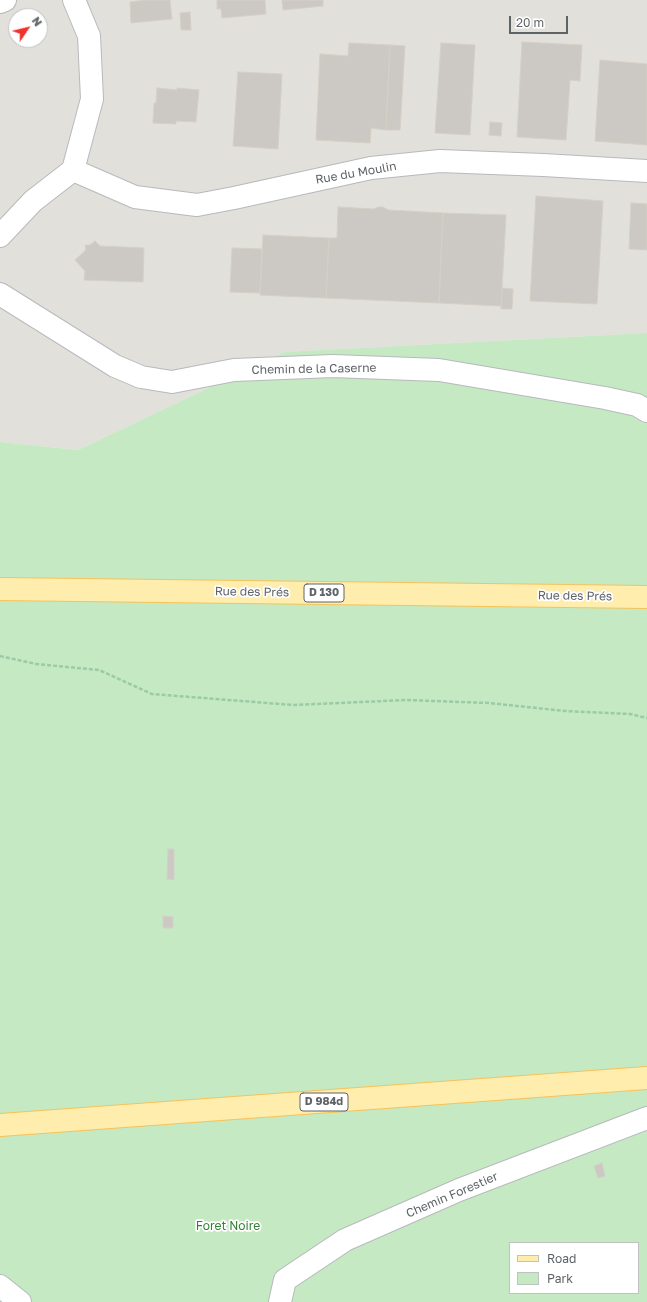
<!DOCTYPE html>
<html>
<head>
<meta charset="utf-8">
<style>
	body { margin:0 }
	#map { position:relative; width:647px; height:1302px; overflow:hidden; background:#f1eee7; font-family:"Golos Text",sans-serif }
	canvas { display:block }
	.legend { position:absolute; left:509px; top:1242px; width:130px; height:52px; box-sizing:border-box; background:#fff; border:1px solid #bfc1c2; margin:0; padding:5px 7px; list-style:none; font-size:12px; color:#5e6367 }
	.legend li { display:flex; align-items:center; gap:8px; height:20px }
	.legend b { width:20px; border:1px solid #bfc1c2 }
	.north { position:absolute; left:8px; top:8px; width:40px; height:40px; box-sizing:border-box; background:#fff; border:1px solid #bfc1c2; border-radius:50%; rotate:55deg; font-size:11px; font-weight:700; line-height:16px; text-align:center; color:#5e6367 }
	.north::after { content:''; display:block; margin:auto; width:14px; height:18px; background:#ef332e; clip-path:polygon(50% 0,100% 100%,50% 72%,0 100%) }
	.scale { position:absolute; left:509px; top:16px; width:59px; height:18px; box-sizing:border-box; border:2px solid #5e6367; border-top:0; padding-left:5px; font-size:12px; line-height:14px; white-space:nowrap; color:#5e6367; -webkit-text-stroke:3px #fff; paint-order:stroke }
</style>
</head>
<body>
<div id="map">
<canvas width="647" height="1302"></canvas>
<ul class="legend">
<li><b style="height:5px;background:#ffedad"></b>Road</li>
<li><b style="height:11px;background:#c5e9c3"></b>Park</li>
</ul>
<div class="north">N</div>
<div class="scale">20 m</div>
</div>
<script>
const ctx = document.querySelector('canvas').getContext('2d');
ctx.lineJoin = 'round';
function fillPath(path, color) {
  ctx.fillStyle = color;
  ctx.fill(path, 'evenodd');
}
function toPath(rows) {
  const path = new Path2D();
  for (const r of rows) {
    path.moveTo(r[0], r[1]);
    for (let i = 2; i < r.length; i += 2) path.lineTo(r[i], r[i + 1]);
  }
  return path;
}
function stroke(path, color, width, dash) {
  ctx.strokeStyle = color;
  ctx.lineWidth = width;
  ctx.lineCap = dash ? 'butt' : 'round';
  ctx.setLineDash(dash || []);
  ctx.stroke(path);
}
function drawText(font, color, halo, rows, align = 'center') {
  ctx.font = font + ' "Golos Text",sans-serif';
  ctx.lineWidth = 3.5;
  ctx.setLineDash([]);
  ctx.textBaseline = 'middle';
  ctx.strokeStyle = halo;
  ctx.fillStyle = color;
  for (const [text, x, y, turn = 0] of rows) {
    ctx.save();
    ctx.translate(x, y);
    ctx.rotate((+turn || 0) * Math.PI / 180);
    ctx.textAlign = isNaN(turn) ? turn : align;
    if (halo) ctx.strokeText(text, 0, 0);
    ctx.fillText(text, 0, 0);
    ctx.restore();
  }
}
fillPath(toPath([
	[0,0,647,0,647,333,284,352,78,450,0,442],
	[16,16,40,16,40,40,16,40]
]), '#e2e0db');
fillPath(toPath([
	[647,333,647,1302,0,1302,0,442,78,450,284,352],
	[510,1243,638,1243,638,1293,510,1293]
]), '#c5e9c3');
const building = toPath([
	[146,0,170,0,172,19,131,23,130,2,146,0],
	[217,0,265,0,266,14,222,18,221,9,217,9,217,0],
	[282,0,323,0,323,6,283,10,282,0],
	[190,12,191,30,181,30,180,13,190,12],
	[522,42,582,45,580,81,570,80,566,140,517,137,522,42],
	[349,43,390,45,386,130,371,128,370,143,316,140,320,54,348,56,349,43],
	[441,43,475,45,470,135,435,133,441,43],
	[390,45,405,46,400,130,386,130,390,45],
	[600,60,647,64,647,145,595,141,600,60],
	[238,72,282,74,278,149,233,146,238,72],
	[157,88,177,90,177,88,199,90,196,122,176,121,176,124,153,123,154,103,156,103,157,88],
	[490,122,502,123,501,136,489,135,490,122],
	[536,196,603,201,597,304,530,301,536,196],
	[631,203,647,204,647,250,629,249,631,203],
	[338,207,374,209,378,207,383,207,388,210,443,213,439,303,326,298,329,238,337,238,338,207],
	[443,213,506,215,501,306,439,303,443,213],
	[263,235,329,238,326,298,260,295,263,235],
	[95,241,100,246,144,248,143,282,84,280,85,271,75,260,86,250,85,245,90,245,95,241],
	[232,248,262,249,260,293,230,292,232,248],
	[502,288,513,289,512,309,501,309,502,288],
	[168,849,174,849,174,880,167,879,168,849],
	[163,916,173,917,173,928,163,928,163,916],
	[602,1163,605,1176,598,1178,594,1166,602,1163]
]);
fillPath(building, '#ccc9c4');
stroke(building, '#d6cfc5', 1);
const minor = toPath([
	[0,2,5,0],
	[73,170,135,197,197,205,234,198,371,168,440,161,543,165,647,171],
	[0,236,33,201,73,170,92,99,89,36,74,0],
	[0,294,115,366,141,377,172,382,234,370,333,366,439,370,605,398,637,405,647,411],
	[0,1286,20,1302],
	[280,1302,285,1280,345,1240,459,1190,647,1118]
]);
const major = toPath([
	[0,589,647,597],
	[0,1125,647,1078]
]);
stroke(minor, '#b7b9bd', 24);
stroke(major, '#f6c25a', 24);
stroke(toPath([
	[0,656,36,664,99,670,152,694,293,705,407,700,489,703,565,711,630,714,647,718]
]), '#9bcaa7', 2.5, [4, 2]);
stroke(minor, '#fff', 22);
stroke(major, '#ffedad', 22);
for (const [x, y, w] of [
	[324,593,40],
	[324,1102,48]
]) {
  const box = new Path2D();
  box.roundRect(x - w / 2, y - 9, w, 18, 3);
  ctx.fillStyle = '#fff';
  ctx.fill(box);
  stroke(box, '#5e6367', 1);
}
drawText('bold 11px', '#5e6367', null, [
	["D 130",324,593],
	["D 984d",324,1102]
]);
drawText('12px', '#5e6367', '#fff', [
	["Rue du Moulin",356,173,-10],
	["Chemin de la Caserne",314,369,-1],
	["Rue des Prés",252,592,1],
	["Rue des Prés",575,596,1],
	["Chemin Forestier",452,1195,-23]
]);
drawText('12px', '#328231', '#fff', [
	["Foret Noire",228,1226]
]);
</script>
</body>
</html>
